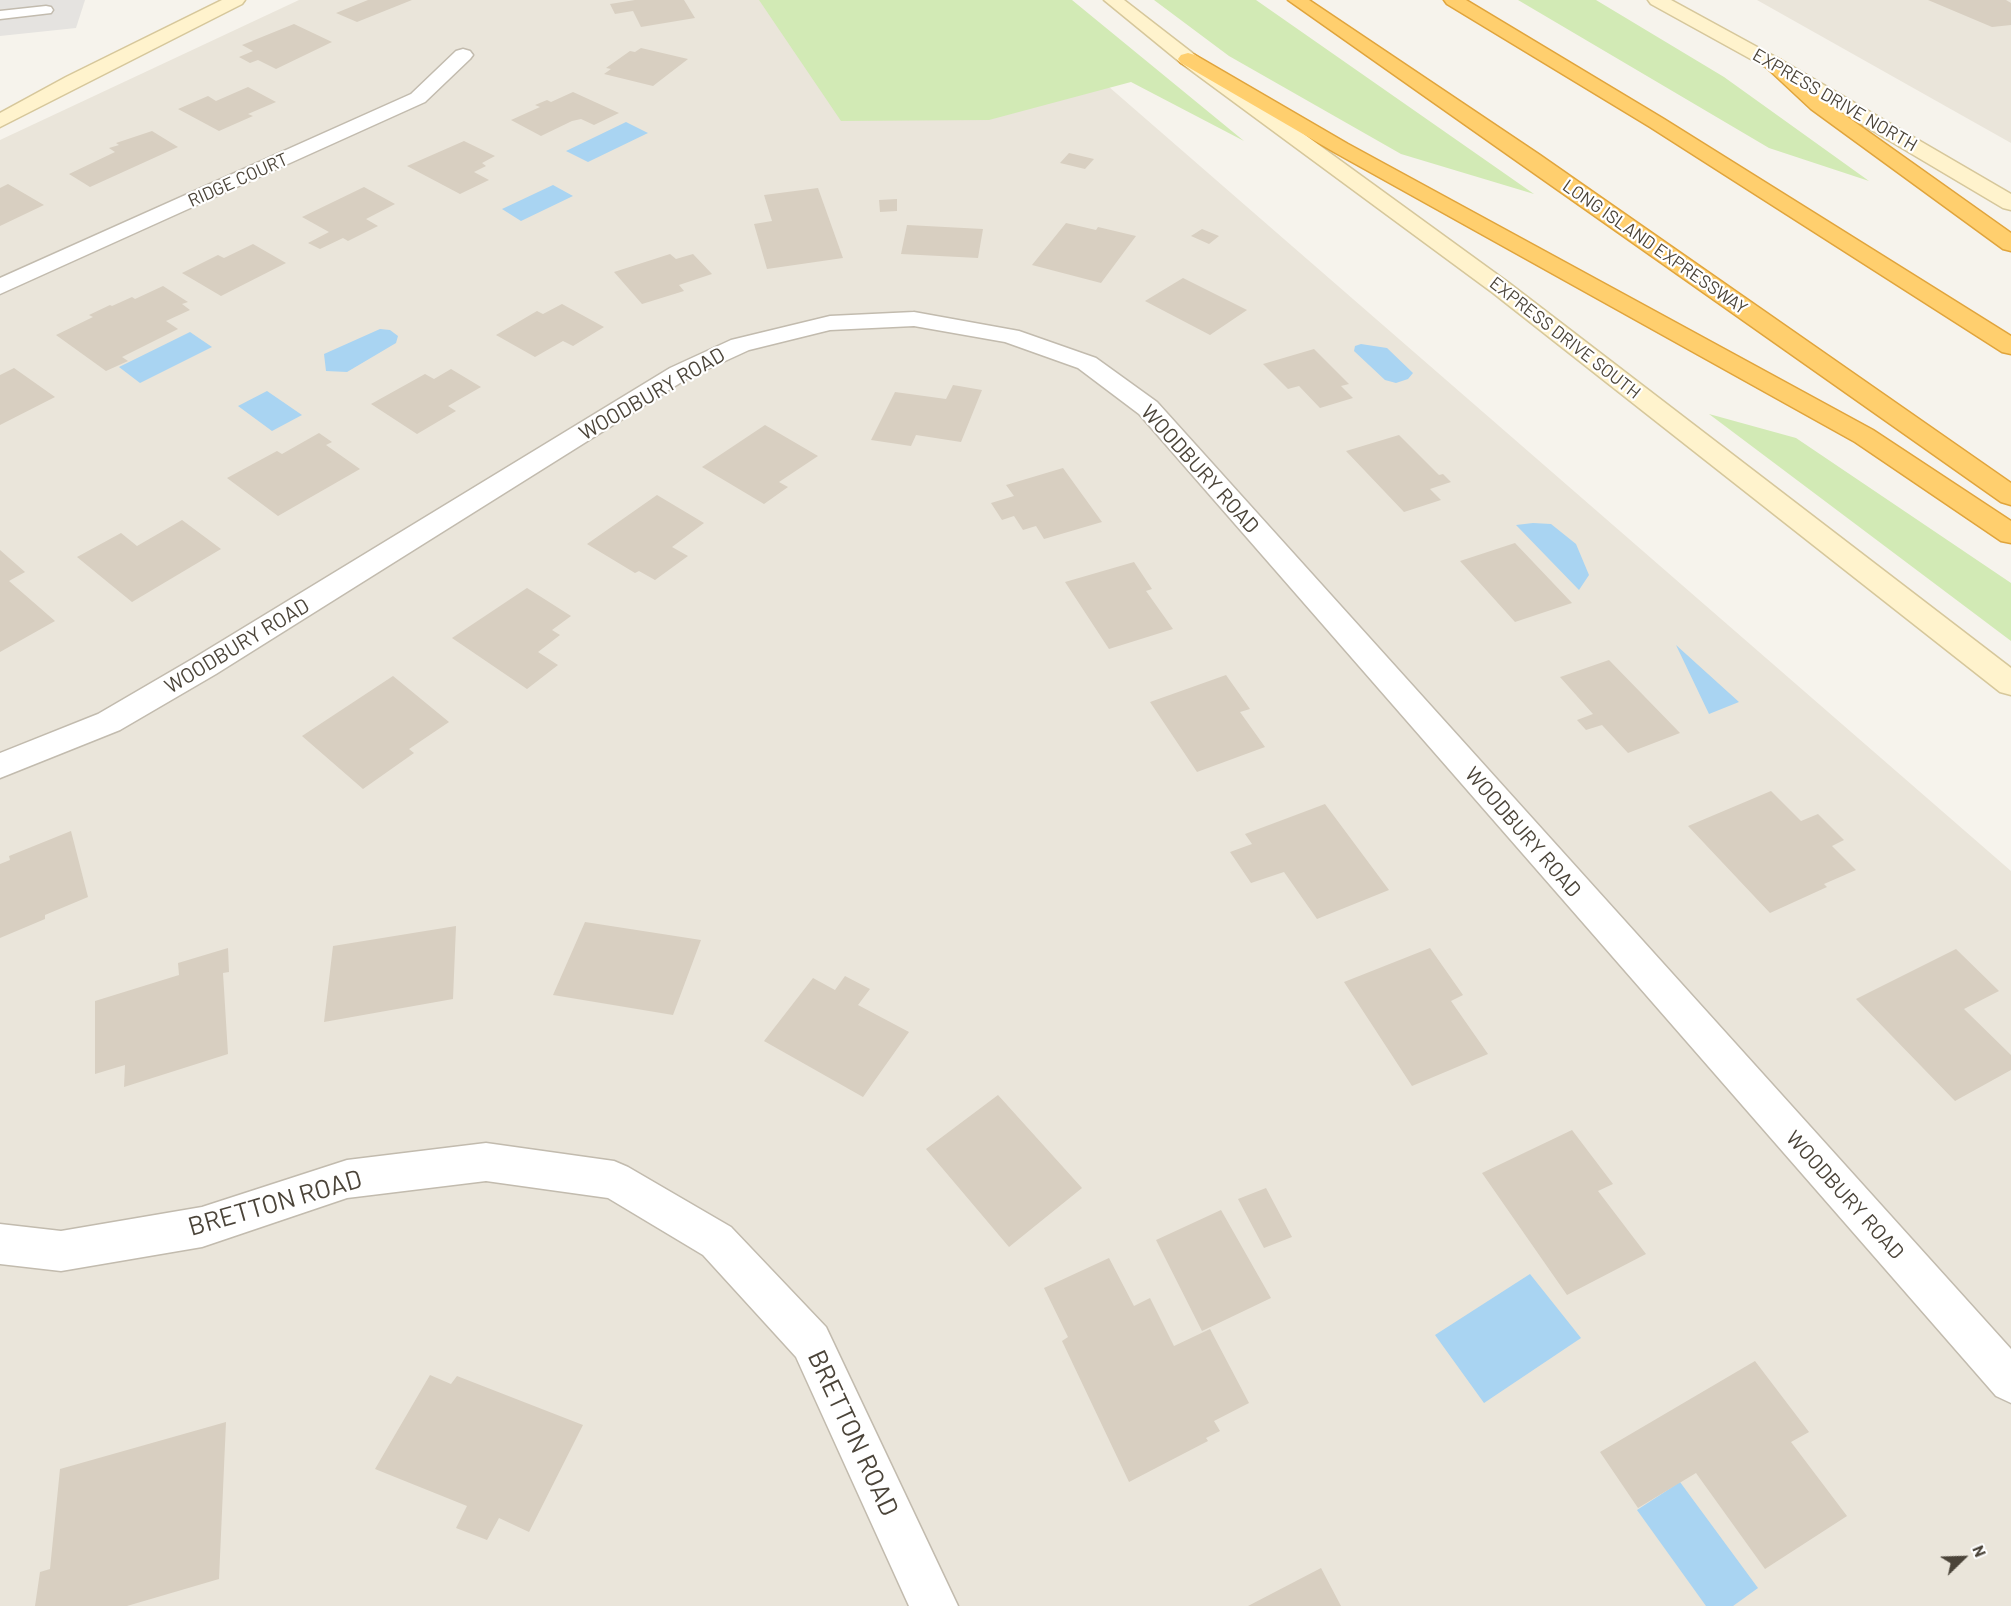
<!DOCTYPE html>
<html>
<head>
<meta charset="utf-8">
<style>
	body { margin:0 }
	#map { position:relative; width:2011px; height:1606px; overflow:hidden; background:#f6f3ec; font-family:Barlow,sans-serif }
	canvas { display:block }
	.north { position:absolute; left:1933px; top:1528px; width:60px; height:60px; -webkit-text-stroke:4px #fff; paint-order:stroke; rotate:67deg; font-size:16px; font-weight:700; line-height:24px; text-align:center; color:#4b4439 }
	.north::after { content:''; display:block; margin:auto; width:21px; height:27px; background:#4b4439; clip-path:polygon(50% 0,100% 100%,50% 72%,0 100%) }
</style>
</head>
<body>
<div id="map">
<canvas width="2011" height="1606"></canvas>
<div class="north">N</div>
</div>
<script>
const ctx = document.querySelector('canvas').getContext('2d');
ctx.lineJoin = 'round';
function fillPath(path, color) {
  ctx.fillStyle = color;
  ctx.fill(path, 'evenodd');
}
function toPath(rows) {
  const path = new Path2D();
  for (const r of rows) {
    path.moveTo(r[0], r[1]);
    for (let i = 2; i < r.length; i += 2) path.lineTo(r[i], r[i + 1]);
  }
  return path;
}
function stroke(path, color, width, dash) {
  ctx.strokeStyle = color;
  ctx.lineWidth = width;
  ctx.lineCap = dash ? 'butt' : 'round';
  ctx.setLineDash(dash || []);
  ctx.stroke(path);
}
function drawText(font, color, halo, rows, align = 'center') {
  ctx.font = font + ' Barlow,sans-serif';
  ctx.lineWidth = 4.5;
  ctx.setLineDash([]);
  ctx.textBaseline = 'middle';
  ctx.strokeStyle = halo;
  ctx.fillStyle = color;
  for (const [text, x, y, turn = 0] of rows) {
    ctx.save();
    ctx.translate(x, y);
    ctx.rotate((+turn || 0) * Math.PI / 180);
    ctx.textAlign = isNaN(turn) ? turn : align;
    if (halo) ctx.strokeText(text, 0, 0);
    ctx.fillText(text, 0, 0);
    ctx.restore();
  }
}
fillPath(toPath([
	[299,0,1009,0,2011,871,2011,1606,0,1606,0,140],
	[1757,0,2011,0,2011,143]
]), '#eae5da');
fillPath(toPath([
	[759,0,1072,0,1244,141,1131,82,989,120,841,121],
	[1154,0,1256,0,1534,194,1401,154,1229,56],
	[1518,0,1596,0,1724,77,1869,181,1769,148],
	[1709,414,1796,438,2011,583,2011,641]
]), '#d2eab5');
fillPath(toPath([
	[0,0,85,0,76,28,0,36]
]), '#e5e3e0');
fillPath(toPath([
	[626,122,648,133,588,162,566,151],
	[553,185,573,196,521,221,502,209],
	[380,329,390,330,398,336,396,343,347,372,326,371,324,354],
	[190,332,212,347,140,383,119,367],
	[1361,344,1387,348,1413,373,1408,379,1396,383,1385,380,1354,351,1355,346],
	[267,391,302,415,272,431,238,406],
	[1533,523,1551,524,1576,544,1589,575,1579,590,1516,525],
	[1676,645,1739,702,1709,714],
	[1530,1274,1581,1338,1484,1403,1435,1335],
	[1680,1482,1758,1588,1733,1606,1706,1606,1637,1510]
]), '#a9d4f2');
fillPath(toPath([
	[368,0,412,0,357,22,336,13],
	[635,0,684,0,695,18,641,27,633,11,615,14,610,4],
	[1928,0,2006,0,2011,3,2011,25,1992,27],
	[294,24,332,42,276,69,258,60,250,63,239,57,253,51,242,45],
	[641,48,688,59,653,86,604,74,611,69,606,68,630,51,635,52],
	[248,87,276,102,248,114,253,116,219,131,178,109,208,96,216,101],
	[573,92,619,113,594,125,581,119,572,121,541,136,511,120,540,107,535,105,547,100,551,102],
	[152,131,178,147,90,187,69,174,115,152,109,148,119,145,116,143],
	[464,141,495,156,482,163,486,166,474,172,489,180,460,194,407,166],
	[1069,153,1094,159,1085,169,1060,163],
	[8,184,44,205,0,226,0,188],
	[364,187,395,204,366,219,378,226,348,241,343,238,320,249,308,243,329,232,302,217],
	[818,188,843,258,767,269,754,224,772,221,764,195],
	[897,199,897,211,880,212,879,200],
	[1066,223,1096,230,1098,227,1136,236,1101,283,1032,265],
	[907,225,983,229,978,258,901,254],
	[1202,229,1219,236,1209,244,1191,236],
	[253,244,286,263,221,296,182,273,218,255,224,258],
	[670,254,676,259,693,254,712,274,679,285,684,291,642,304,614,272],
	[1183,278,1247,310,1210,335,1145,301],
	[163,286,188,302,182,304,190,310,166,321,178,329,122,357,128,361,106,371,56,335,93,317,89,315,110,305,112,306,132,297,135,299],
	[562,304,604,327,573,346,563,341,535,357,496,335,537,311,543,314],
	[1314,349,1349,384,1341,386,1353,398,1320,408,1299,386,1288,389,1263,364],
	[14,368,55,397,0,425,0,375],
	[451,369,481,387,448,406,456,411,417,434,371,404,425,374,434,379],
	[953,385,982,390,961,442,916,435,911,446,871,440,895,392,946,399],
	[765,425,818,456,779,482,788,487,764,504,702,467],
	[319,433,332,442,326,445,360,469,278,516,227,478,277,451,282,454],
	[1399,435,1439,475,1443,474,1451,482,1430,489,1441,500,1404,512,1346,451],
	[1063,468,1102,522,1044,539,1036,526,1023,530,1014,516,1002,520,991,503,1014,496,1006,485],
	[657,495,704,523,672,547,688,556,655,580,639,571,635,573,587,544],
	[182,520,221,549,132,602,77,557,121,533,137,546],
	[1515,543,1572,603,1515,622,1460,561],
	[0,550,25,572,9,581,55,621,0,652],
	[1134,562,1152,589,1146,591,1173,629,1109,649,1065,582],
	[527,588,571,616,552,630,560,635,538,652,558,665,527,689,452,638],
	[1609,660,1680,733,1628,753,1602,725,1586,730,1577,720,1593,714,1560,677],
	[1226,675,1250,709,1240,712,1265,747,1197,772,1150,702],
	[393,676,449,722,409,749,414,753,363,789,302,736],
	[1771,791,1801,821,1818,814,1844,840,1832,846,1856,870,1824,884,1827,887,1770,913,1688,826],
	[1325,804,1389,890,1317,919,1284,872,1251,883,1230,852,1252,844,1245,834],
	[71,831,88,897,45,915,45,919,0,938,0,864,10,860,9,856],
	[585,922,701,940,673,1015,553,995],
	[456,926,453,999,324,1022,333,946],
	[228,948,229,972,223,973,228,1054,124,1087,125,1065,95,1074,95,1001,179,975,178,963],
	[1430,948,1463,995,1451,1001,1488,1054,1412,1086,1344,982],
	[1956,949,1999,991,1964,1009,2011,1055,2011,1070,1955,1101,1856,999],
	[845,976,870,989,858,1005,909,1032,863,1097,764,1041,813,978,835,990],
	[998,1095,1082,1188,1009,1247,926,1149],
	[1572,1130,1613,1184,1598,1191,1646,1254,1567,1295,1482,1173],
	[1266,1188,1292,1237,1264,1248,1238,1199],
	[1221,1210,1271,1298,1202,1331,1156,1240],
	[1109,1258,1134,1306,1150,1298,1174,1346,1210,1329,1249,1403,1214,1421,1220,1431,1206,1438,1208,1441,1129,1482,1062,1341,1068,1337,1044,1288],
	[1755,1361,1809,1432,1791,1442,1847,1516,1765,1569,1696,1473,1638,1508,1600,1452],
	[430,1375,451,1384,457,1376,583,1425,529,1532,499,1518,487,1540,456,1528,467,1506,375,1469],
	[226,1422,219,1579,127,1606,35,1606,40,1572,50,1569,60,1469],
	[1321,1568,1341,1606,1248,1606]
]), '#d8cfc1');
const lane = toPath([
	[46,6,51,7,53,10,51,13,0,19,0,11,46,6]
]);
const street = toPath([
	[463,49,470,51,473,55,470,59,425,102,0,294,0,278,411,94,456,51,463,49],
	[914,312,1019,331,1096,358,1157,402,2011,1349,2011,1403,1996,1396,1139,414,1078,368,1005,342,914,326,830,330,749,350,688,378,216,674,120,730,0,778,0,753,98,714,194,658,670,368,731,340,830,316,914,312],
	[486,1143,614,1161,628,1167,731,1227,826,1327,958,1606,909,1606,796,1357,703,1255,608,1198,486,1181,347,1198,202,1247,61,1271,0,1264,0,1224,61,1231,202,1207,347,1160,486,1143]
]);
const secondary = toPath([
	[222,0,245,0,242,4,0,127,0,113,66,77,222,0],
	[1104,0,1124,0,1195,55,1509,283,2011,668,2011,695,2000,692,1493,293,1181,63,1104,0],
	[1648,0,1671,0,1781,60,2011,194,2011,210,2003,208,1767,68,1651,4,1648,0]
]);
const highway = toPath([
	[1288,0,1309,0,1540,155,2011,483,2011,505,2001,502,1288,0],
	[1444,0,1466,0,1664,119,2011,336,2011,354,2002,352,1650,127,1447,4,1444,0],
	[1188,53,1195,55,1348,144,1873,430,2011,521,2011,543,2001,541,1855,442,1334,152,1181,63,1178,59,1181,55,1188,53],
	[1774,58,1781,60,1825,101,2011,233,2011,251,2003,249,1811,109,1767,68,1764,64,1767,60,1774,58]
]);
stroke(lane, '#c2bbae', 3);
stroke(street, '#c2bbae', 3);
stroke(secondary, '#d6c79b', 3);
stroke(highway, '#e0a43c', 3);
fillPath(lane, '#fff');
fillPath(street, '#fff');
fillPath(secondary, '#fff3cd');
fillPath(highway, '#ffcf6e');
drawText('18px', '#4b4439', '#fff', [
	["EXPRESS DRIVE NORTH",1835,100,30],
	["RIDGE COURT",238,180,-24],
	["LONG ISLAND EXPRESSWAY",1655,247,35],
	["EXPRESS DRIVE SOUTH",1565,338,38]
]);
drawText('21px', '#4b4439', '#fff', [
	["WOODBURY ROAD",652,394,-30],
	["WOODBURY ROAD",1200,469,48],
	["WOODBURY ROAD",237,646,-31],
	["WOODBURY ROAD",1523,832,49],
	["WOODBURY ROAD",1845,1195,48]
]);
drawText('26px', '#4b4439', '#fff', [
	["BRETTON ROAD",275,1203,-16],
	["BRETTON ROAD",853,1433,65]
]);
</script>
</body>
</html>
